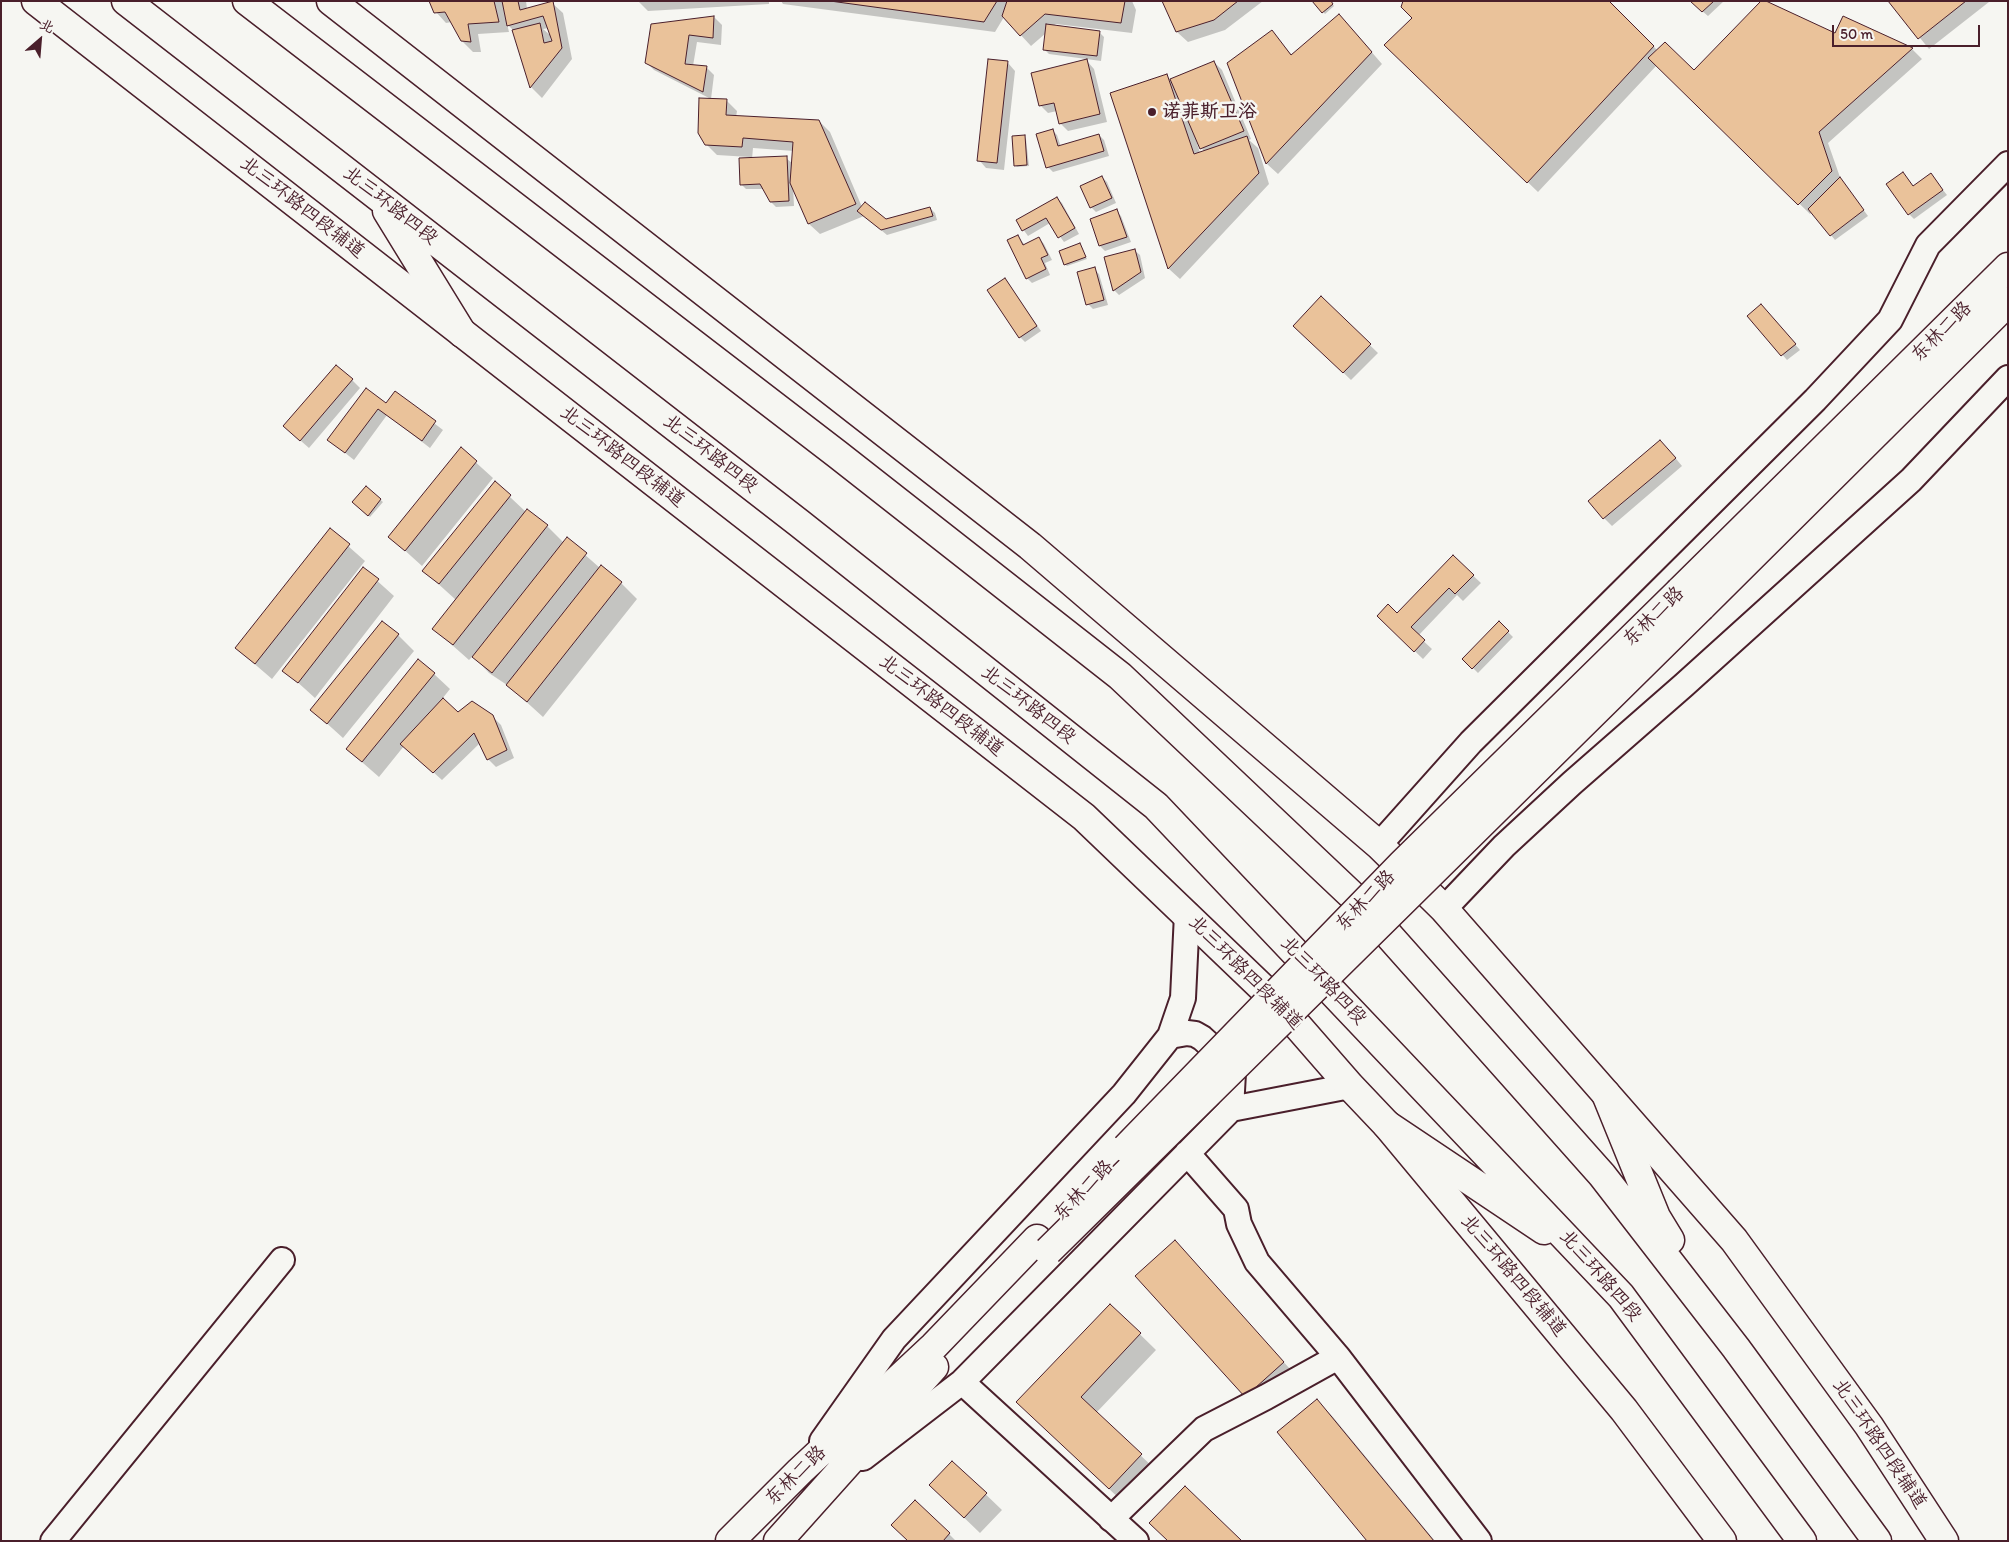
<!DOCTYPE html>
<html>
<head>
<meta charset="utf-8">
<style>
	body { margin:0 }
	#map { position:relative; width:2009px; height:1542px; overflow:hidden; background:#f6f6f2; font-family:Itim,"LXGW WenKai TC",sans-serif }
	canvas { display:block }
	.frame { position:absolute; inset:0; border:2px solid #4a1f2b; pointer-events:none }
	.north { position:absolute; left:15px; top:15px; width:50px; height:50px; -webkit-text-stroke:4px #f6f6f2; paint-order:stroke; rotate:27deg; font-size:14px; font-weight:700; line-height:20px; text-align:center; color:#4a1f2b }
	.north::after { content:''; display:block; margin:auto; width:18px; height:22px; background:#4a1f2b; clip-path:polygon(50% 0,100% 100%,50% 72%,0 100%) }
	.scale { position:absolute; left:1832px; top:25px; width:148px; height:22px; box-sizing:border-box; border:2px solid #4a1f2b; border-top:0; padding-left:6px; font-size:15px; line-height:18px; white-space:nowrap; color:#4a1f2b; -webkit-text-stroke:4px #f6f6f2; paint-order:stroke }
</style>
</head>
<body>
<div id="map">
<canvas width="2009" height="1542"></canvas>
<div class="frame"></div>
<div class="north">北</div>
<div class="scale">50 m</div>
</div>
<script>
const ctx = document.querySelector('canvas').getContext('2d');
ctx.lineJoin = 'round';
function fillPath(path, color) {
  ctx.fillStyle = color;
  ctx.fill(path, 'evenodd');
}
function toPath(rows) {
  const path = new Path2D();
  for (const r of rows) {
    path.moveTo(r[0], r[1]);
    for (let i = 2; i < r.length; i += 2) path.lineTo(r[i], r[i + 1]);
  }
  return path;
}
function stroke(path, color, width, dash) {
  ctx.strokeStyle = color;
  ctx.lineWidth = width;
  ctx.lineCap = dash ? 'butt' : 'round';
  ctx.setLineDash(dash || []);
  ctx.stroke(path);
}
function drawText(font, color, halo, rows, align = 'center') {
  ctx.font = font + ' Itim,"LXGW WenKai TC",sans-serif';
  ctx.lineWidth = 5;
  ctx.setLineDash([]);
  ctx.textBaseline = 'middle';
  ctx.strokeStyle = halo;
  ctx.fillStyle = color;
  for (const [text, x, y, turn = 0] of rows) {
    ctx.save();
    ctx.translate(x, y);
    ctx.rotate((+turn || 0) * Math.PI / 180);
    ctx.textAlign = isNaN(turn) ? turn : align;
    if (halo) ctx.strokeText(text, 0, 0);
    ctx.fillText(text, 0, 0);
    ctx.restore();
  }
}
fillPath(toPath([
	[430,1,526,1,527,9,552,3,563,13,572,59,542,98,531,87,514,31,507,24,509,32,478,34,481,52,473,52,462,41,452,22,446,23,436,12],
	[549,28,554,41,551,42,550,35,543,29],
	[638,1,769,1,769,4,648,11],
	[781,1,1132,1,1136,10,1132,33,1056,24,1053,26,1099,32,1104,37,1101,61,1049,54,1044,49,1046,33,1031,46,1004,17,995,32,783,4],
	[1163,1,1263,1,1225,30,1188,42,1177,32],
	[1314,1,1330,1,1334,6,1325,14],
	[1608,1,1658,51,1694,72,1836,34,1912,49,1922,59,1828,143,1841,180,1868,216,1835,240,1812,212,1810,214,1657,65,1538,192,1396,56],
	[1690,1,1724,1,1708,16],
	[1890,1,1988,1,1989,2,1929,49],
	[714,17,722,25,721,45,697,42,693,66,706,67,714,75,711,99,654,70,646,62,653,25],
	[1349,26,1382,64,1278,174,1267,164,1228,63,1272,32,1292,55],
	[1087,61,1094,69,1107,122,1068,131,1060,123,1057,111,1048,113,1040,105],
	[1214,62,1222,70,1251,139,1249,140,1258,148,1269,184,1180,279,1169,269,1111,94,1167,76,1171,80],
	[1196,140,1198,140,1204,152,1200,153],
	[1008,63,1015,71,1004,170,986,168,979,160],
	[726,100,737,111,736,117,819,121,830,132,862,207,886,221,930,208,935,213,937,220,887,235,864,216,820,234,809,224,793,185,794,206,776,207,771,202,764,189,746,189,741,184,749,157,717,155,706,144],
	[753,148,794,151,793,164,786,158,752,159],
	[1052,130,1057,135,1061,147,1099,135,1104,140,1109,156,1053,172,1048,167],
	[1024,137,1026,139,1029,166,1017,167,1015,165],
	[1903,173,1914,187,1931,175,1947,195,1914,219,1909,214],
	[1102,177,1107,182,1116,203,1096,212,1091,207],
	[1057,198,1062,203,1079,234,1064,242,1050,223,1028,236,1017,221],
	[1116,211,1121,216,1131,242,1105,251,1100,246,1091,219],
	[1018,237,1025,245,1039,238,1044,244,1052,260,1045,263,1050,275,1032,283,1027,278,1009,241],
	[1080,245,1087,259,1067,266,1065,264],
	[1134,250,1140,255,1145,278,1119,295,1114,290,1105,257],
	[1094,269,1099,274,1108,305,1093,309,1088,304],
	[1005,280,1041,331,1025,342,1020,337],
	[1321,298,1378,353,1351,380,1295,326],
	[1766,311,1800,350,1787,360,1749,316],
	[352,380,360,388,309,448,293,434],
	[366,390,386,405,395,393,443,430,430,448,387,415,354,460,329,440],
	[461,449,493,478,422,566,390,537],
	[1668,449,1682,466,1612,526,1604,518],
	[495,483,526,512,547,526,564,543,567,539,600,568,621,583,637,599,543,717,510,687,489,673,473,656,469,660,434,629,456,600,424,571],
	[366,488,383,502,370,517,354,502],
	[330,530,365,561,272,679,236,648],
	[1453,557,1481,583,1463,601,1457,595,1418,636,1432,649,1423,659,1378,616,1397,615],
	[364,569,394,596,315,698,284,670],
	[1499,623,1513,637,1478,673,1464,659],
	[398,635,414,651,343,738,312,710],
	[434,674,450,689,442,699,458,714,492,716,501,725,514,758,496,767,488,759,480,743,442,780,404,746,379,777,347,749],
	[1190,1258,1299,1379,1261,1412],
	[1110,1305,1156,1350,1096,1413,1157,1471,1125,1504,1034,1418],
	[1317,1401,1333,1417,1435,1541,1368,1541],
	[952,1462,1002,1510,980,1533,930,1485],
	[915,1502,949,1534,956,1541,909,1541]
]), '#0003');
const building = toPath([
	[429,1,494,1,499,22,468,24,471,42,461,41,445,12,434,13,429,1],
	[502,1,518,1,520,10,553,1,562,48,530,88,512,30,540,23,544,43,552,41,543,16,507,26,502,1],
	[830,1,997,1,984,22,830,1],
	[1007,1,1125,1,1121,23,1045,14,1020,36,1002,16,1007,1],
	[1162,1,1238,1,1214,20,1176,32,1162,1],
	[1312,1,1331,1,1333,4,1322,13,1312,1],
	[1403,1,1609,1,1654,46,1527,183,1384,45,1412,18,1401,7,1403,1],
	[1690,1,1714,1,1702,12,1690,1],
	[1761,1,1766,1,1835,33,1843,16,1913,48,1819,132,1832,171,1798,205,1648,58,1665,42,1694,70,1761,1],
	[1888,1,1966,1,1918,39,1888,1],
	[1339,14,1372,52,1266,164,1227,63,1272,30,1291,55,1339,14],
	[714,16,713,38,689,35,685,64,707,66,703,92,645,63,651,24,714,16],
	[1046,24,1100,31,1097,56,1043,50,1046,24],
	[988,59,1008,61,997,163,977,161,988,59],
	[1087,59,1100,114,1059,124,1054,103,1039,106,1031,73,1087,59],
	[1214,61,1244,131,1200,149,1170,79,1214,61],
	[1167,74,1194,154,1247,136,1259,173,1168,269,1110,93,1167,74],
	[699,98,727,99,726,115,819,120,856,204,808,224,790,183,793,142,743,138,742,147,705,145,698,133,699,98],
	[1053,129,1058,146,1099,134,1104,151,1046,168,1036,134,1053,129],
	[1025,135,1027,165,1014,166,1012,136,1025,135],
	[787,156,789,201,770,202,760,184,740,185,739,158,787,156],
	[1903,172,1913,186,1931,173,1943,190,1908,215,1886,184,1903,172],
	[1102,176,1112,198,1090,208,1080,186,1102,176],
	[1840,177,1864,210,1830,236,1808,209,1840,177],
	[1057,197,1075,228,1058,238,1046,218,1022,231,1016,220,1057,197],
	[865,202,886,219,930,207,933,216,881,230,857,211,865,202],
	[1117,209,1127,237,1099,246,1090,219,1117,209],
	[1018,235,1023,245,1039,237,1048,255,1041,258,1046,269,1026,279,1007,240,1018,235],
	[1080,243,1086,257,1064,265,1059,251,1080,243],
	[1135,249,1141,272,1113,291,1104,257,1135,249],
	[1095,267,1104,300,1086,305,1077,272,1095,267],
	[1005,278,1037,326,1019,338,987,290,1005,278],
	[1321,296,1371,344,1343,373,1293,326,1321,296],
	[1761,304,1796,344,1781,356,1747,316,1761,304],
	[336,365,353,379,300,441,283,426,336,365],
	[366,388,386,403,395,391,436,421,422,441,378,409,345,453,327,440,366,388],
	[1660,440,1676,458,1603,519,1588,501,1660,440],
	[461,447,477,461,405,551,388,537,461,447],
	[495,481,511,495,439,584,422,571,495,481],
	[366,486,381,499,368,516,352,502,366,486],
	[527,509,548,525,453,645,432,629,527,509],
	[330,528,350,544,255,664,235,648,330,528],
	[567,537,587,553,492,673,472,657,567,537],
	[1453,555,1474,575,1455,594,1449,588,1411,627,1425,640,1414,652,1377,616,1388,604,1397,613,1453,555],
	[601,565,622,582,527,702,506,685,601,565],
	[363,567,379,579,298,683,282,671,363,567],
	[382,621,399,634,327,724,310,710,382,621],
	[1499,621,1509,631,1472,669,1462,659,1499,621],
	[418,659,435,673,362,762,346,749,418,659],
	[443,698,458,712,472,701,493,715,507,750,487,760,474,733,433,773,400,744,443,698],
	[1175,1240,1284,1362,1245,1397,1135,1276,1175,1240],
	[1110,1304,1141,1333,1081,1397,1142,1454,1109,1489,1016,1402,1110,1304],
	[1317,1399,1434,1541,1367,1541,1277,1432,1317,1399],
	[952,1461,987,1493,964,1518,929,1485,952,1461],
	[1185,1486,1242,1541,1168,1541,1149,1523,1185,1486],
	[915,1500,950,1533,943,1541,908,1541,891,1525,915,1500]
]);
fillPath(building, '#eac29a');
stroke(building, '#4a1f2b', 1);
const minor = toPath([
	[1379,845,1471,742,1815,400,1890,320,1928,245,2008,164],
	[1444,909,1504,846,1572,783,1684,685,1911,480,2008,378],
	[1170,1036,1187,1033,1195,1034,1202,1038,1224,1058,1233,1073,1231,1109],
	[1187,1153,1236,1209,1239,1224,1257,1262,1338,1357],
	[962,1382,1136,1541],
	[822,1441,894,1339,1124,1094,1170,1036,1183,998,1187,914],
	[863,1458,962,1382,1231,1109,1350,1086],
	[1111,1519,1204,1429,1266,1397,1338,1357,1479,1541],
	[53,1541,282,1260]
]);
const major = toPath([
	[36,1,1084,817,1275,1000,1350,1086,1387,1125,1624,1410,1722,1541],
	[331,1,1030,546,1379,845,1444,909,1734,1240,1869,1426,1944,1541],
	[1680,591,2008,267],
	[1701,607,2008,302],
	[730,1541,800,1471,934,1346,1037,1239],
	[778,1541,934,1367]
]);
const highway = toPath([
	[126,1,799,523,1156,806,1621,1296,1802,1541],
	[247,1,837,454,1120,676,1360,903,1602,1175,1736,1348,1877,1541],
	[387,211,462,333],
	[1606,1094,1656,1217,1670,1240],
	[1387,1125,1544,1230]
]);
stroke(minor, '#4a1f2b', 28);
stroke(major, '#4a1f2b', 31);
stroke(highway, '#4a1f2b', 31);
stroke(minor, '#f6f6f2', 24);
stroke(major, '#f6f6f2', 28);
stroke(highway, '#f6f6f2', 28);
const majorBridge = toPath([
	[1126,1148,1402,864,1680,591],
	[1048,1251,1701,607]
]);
stroke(majorBridge, '#4a1f2b', 31, []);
stroke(majorBridge, '#f6f6f2', 28);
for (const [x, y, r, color] of [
	[1152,112,5,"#4a1f2b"]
]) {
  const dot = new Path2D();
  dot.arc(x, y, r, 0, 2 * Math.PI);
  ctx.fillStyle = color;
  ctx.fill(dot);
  stroke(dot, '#f6f6f2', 2);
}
drawText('bold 19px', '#4a1f2b', '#f6f6f2', [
	["诺菲斯卫浴",1162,112]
], 'left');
drawText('19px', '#4a1f2b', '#f6f6f2', [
	["北三环路四段",390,206,38],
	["北三环路四段辅道",302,208,38],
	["东林二路",1942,332,-45],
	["北三环路四段",710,454,38],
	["北三环路四段辅道",622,457,38],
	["东林二路",1654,617,-44],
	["北三环路四段",1028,705,38],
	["北三环路四段辅道",941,706,38],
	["东林二路",1366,901,-46],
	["北三环路四段辅道",1245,973,45],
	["北三环路四段",1323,981,46],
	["东林二路",1084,1191,-46],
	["北三环路四段辅道",1513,1276,50],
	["北三环路四段",1600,1276,49],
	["北三环路四段辅道",1879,1444,56],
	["东林二路",796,1476,-44]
]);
</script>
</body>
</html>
